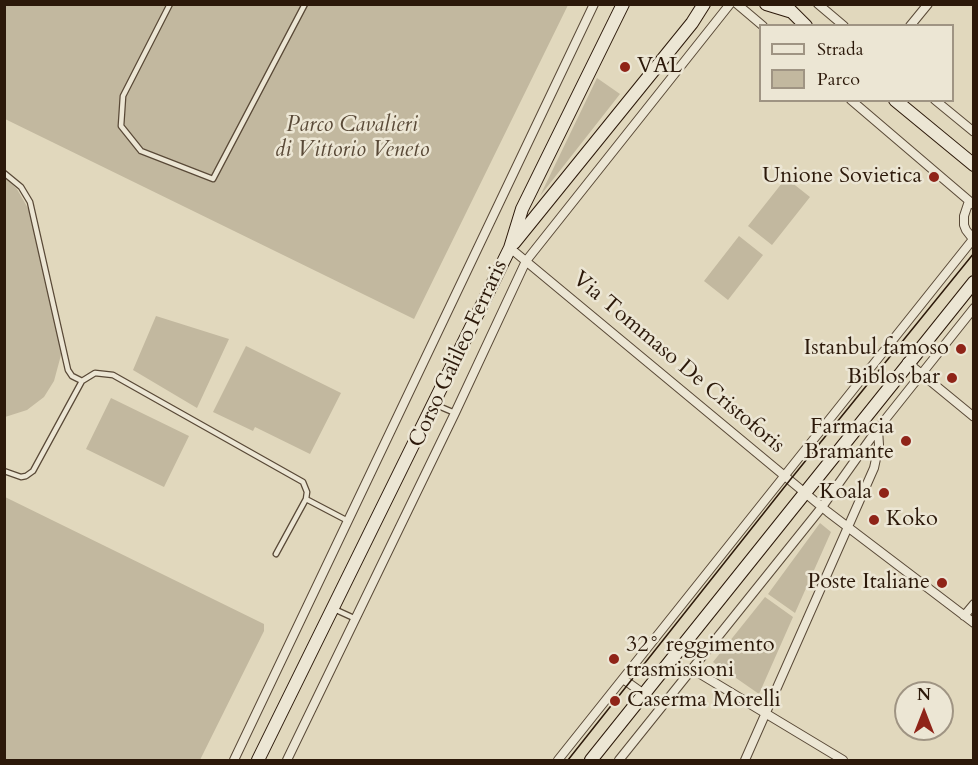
<!DOCTYPE html>
<html>
<head>
<meta charset="utf-8">
<style>
	body { margin:0 }
	#map { position:relative; width:978px; height:765px; overflow:hidden; background:#e1d8bd; font-family:Cardo,serif }
	canvas { display:block }
	.frame { position:absolute; inset:0; border:6px solid #2c190a; pointer-events:none }
	.legend { position:absolute; left:759px; top:24px; width:195px; height:78px; box-sizing:border-box; background:#ece6d4; border:2px solid #9f9483; margin:0; padding:8px 10px; list-style:none; font-size:18px; color:#2c190a }
	.legend li { display:flex; align-items:center; gap:12px; height:30px }
	.legend b { width:30px; border:2px solid #9f9483 }
	.north { position:absolute; left:894px; top:681px; width:60px; height:60px; box-sizing:border-box; background:#ece6d4; border:2px solid #9f9483; border-radius:50%; rotate:0deg; font-size:16px; font-weight:700; line-height:24px; text-align:center; color:#2c190a }
	.north::after { content:''; display:block; margin:auto; width:21px; height:27px; background:#8f2418; clip-path:polygon(50% 0,100% 100%,50% 72%,0 100%) }
</style>
</head>
<body>
<div id="map">
<canvas width="978" height="765"></canvas>
<div class="frame"></div>
<ul class="legend">
<li><b style="height:8px;background:#ece6d4"></b>Strada</li>
<li><b style="height:16px;background:#c2b89f"></b>Parco</li>
</ul>
<div class="north">N</div>
</div>
<script>
const ctx = document.querySelector('canvas').getContext('2d');
ctx.lineJoin = 'round';
function fillPath(path, color) {
  ctx.fillStyle = color;
  ctx.fill(path, 'evenodd');
}
function toPath(rows) {
  const path = new Path2D();
  for (const r of rows) {
    path.moveTo(r[0], r[1]);
    for (let i = 2; i < r.length; i += 2) path.lineTo(r[i], r[i + 1]);
  }
  return path;
}
function stroke(path, color, width, dash) {
  ctx.strokeStyle = color;
  ctx.lineWidth = width;
  ctx.lineCap = dash ? 'butt' : 'round';
  ctx.setLineDash(dash || []);
  ctx.stroke(path);
}
function drawText(font, color, halo, rows, align = 'center') {
  ctx.font = font + ' Cardo,serif';
  ctx.lineWidth = 5;
  ctx.setLineDash([]);
  ctx.textBaseline = 'middle';
  ctx.strokeStyle = halo;
  ctx.fillStyle = color;
  for (const [text, x, y, turn = 0] of rows) {
    ctx.save();
    ctx.translate(x, y);
    ctx.rotate((+turn || 0) * Math.PI / 180);
    ctx.textAlign = isNaN(turn) ? turn : align;
    if (halo) ctx.strokeText(text, 0, 0);
    ctx.fillText(text, 0, 0);
    ctx.restore();
  }
}
fillPath(toPath([
	[4,5,568,5,414,319,5,119],
	[597,78,620,94,540,196],
	[5,177,17,189,29,210,61,344,61,355,54,381,44,397,27,410,5,417],
	[786,178,810,197,772,245,748,226],
	[739,236,763,255,728,300,704,281],
	[156,316,229,339,197,408,133,370],
	[246,346,341,393,310,454,255,427,253,431,213,412],
	[111,398,189,436,164,487,86,449],
	[5,497,264,624,264,631,200,760,5,760],
	[820,523,831,532,795,613,768,594],
	[765,597,793,617,759,694,713,662]
]), '#c2b89f');
const lane = toPath([
	[170,4,123,96,121,126,141,151,213,179,305,4],
	[4,173,21,187,30,202,68,370,72,376,82,381],
	[436,405,455,413],
	[4,471,21,477,26,476,33,471,82,381,95,373,113,375,303,482,307,492,306,499,276,554],
	[306,499,348,521],
	[334,609,356,619]
]);
const street = toPath([
	[737,4,763,26],
	[818,4,844,26],
	[910,26,928,4],
	[851,100,974,205],
	[935,100,974,132],
	[969,201,964,216,964,225,966,230,973,239],
	[510,248,828,512,974,623],
	[907,362,974,417],
	[964,616,974,604],
	[692,669,843,760],
	[623,679,644,694],
	[234,760,594,4],
	[287,760,455,413,526,261,730,4],
	[558,760,974,238],
	[619,760,822,507,876,431,974,308],
	[745,760,874,468,879,445,878,429]
]);
const secondary = toPath([
	[766,4,789,11],
	[784,4,806,26],
	[895,100,974,165],
	[514,243,692,23,704,4],
	[258,760,510,248,522,209,623,4],
	[591,760,974,282]
]);
stroke(lane, '#594937', 7);
stroke(street, '#594937', 10);
stroke(secondary, '#2c190a', 14);
stroke(lane, '#ece6d4', 4.5);
stroke(street, '#ece6d4', 8);
stroke(secondary, '#ece6d4', 12);
stroke(toPath([
	[568,760,790,480,974,253]
]), '#2c190a', 1.5);
for (const [x, y, r, color] of [
	[625,67,6,"#8f2418"],
	[934,177,6,"#8f2418"],
	[961,349,6,"#8f2418"],
	[952,378,6,"#8f2418"],
	[906,441,6,"#8f2418"],
	[884,493,6,"#8f2418"],
	[874,520,6,"#8f2418"],
	[942,583,6,"#8f2418"],
	[614,659,6,"#8f2418"],
	[615,701,6,"#8f2418"]
]) {
  const dot = new Path2D();
  dot.arc(x, y, r, 0, 2 * Math.PI);
  ctx.fillStyle = color;
  ctx.fill(dot);
  stroke(dot, '#ece6d4', 2);
}
drawText('22px', '#2c190a', '#ece6d4', [
	["VAL",637,67,"left"],
	["Unione Sovietica",922,177],
	["Istanbul famoso",949,349],
	["Biblos bar",940,378],
	["Farmacia",894,428],
	["Bramante",894,453],
	["Koala",872,493],
	["Koko",886,520,"left"],
	["Poste Italiane",930,583],
	["32° reggimento",626,646,"left"],
	["trasmissioni",626,671,"left"],
	["Caserma Morelli",627,701,"left"]
], 'right');
drawText('italic 22px', '#594937', '#ece6d4', [
	["Parco Cavalieri",352,126],
	["di Vittorio Veneto",352,151]
]);
drawText('22px', '#2c190a', '#ece6d4', [
	["Corso Galileo Ferraris",459,354,-65],
	["Via Tommaso De Cristoforis",678,363,40]
]);
</script>
</body>
</html>
